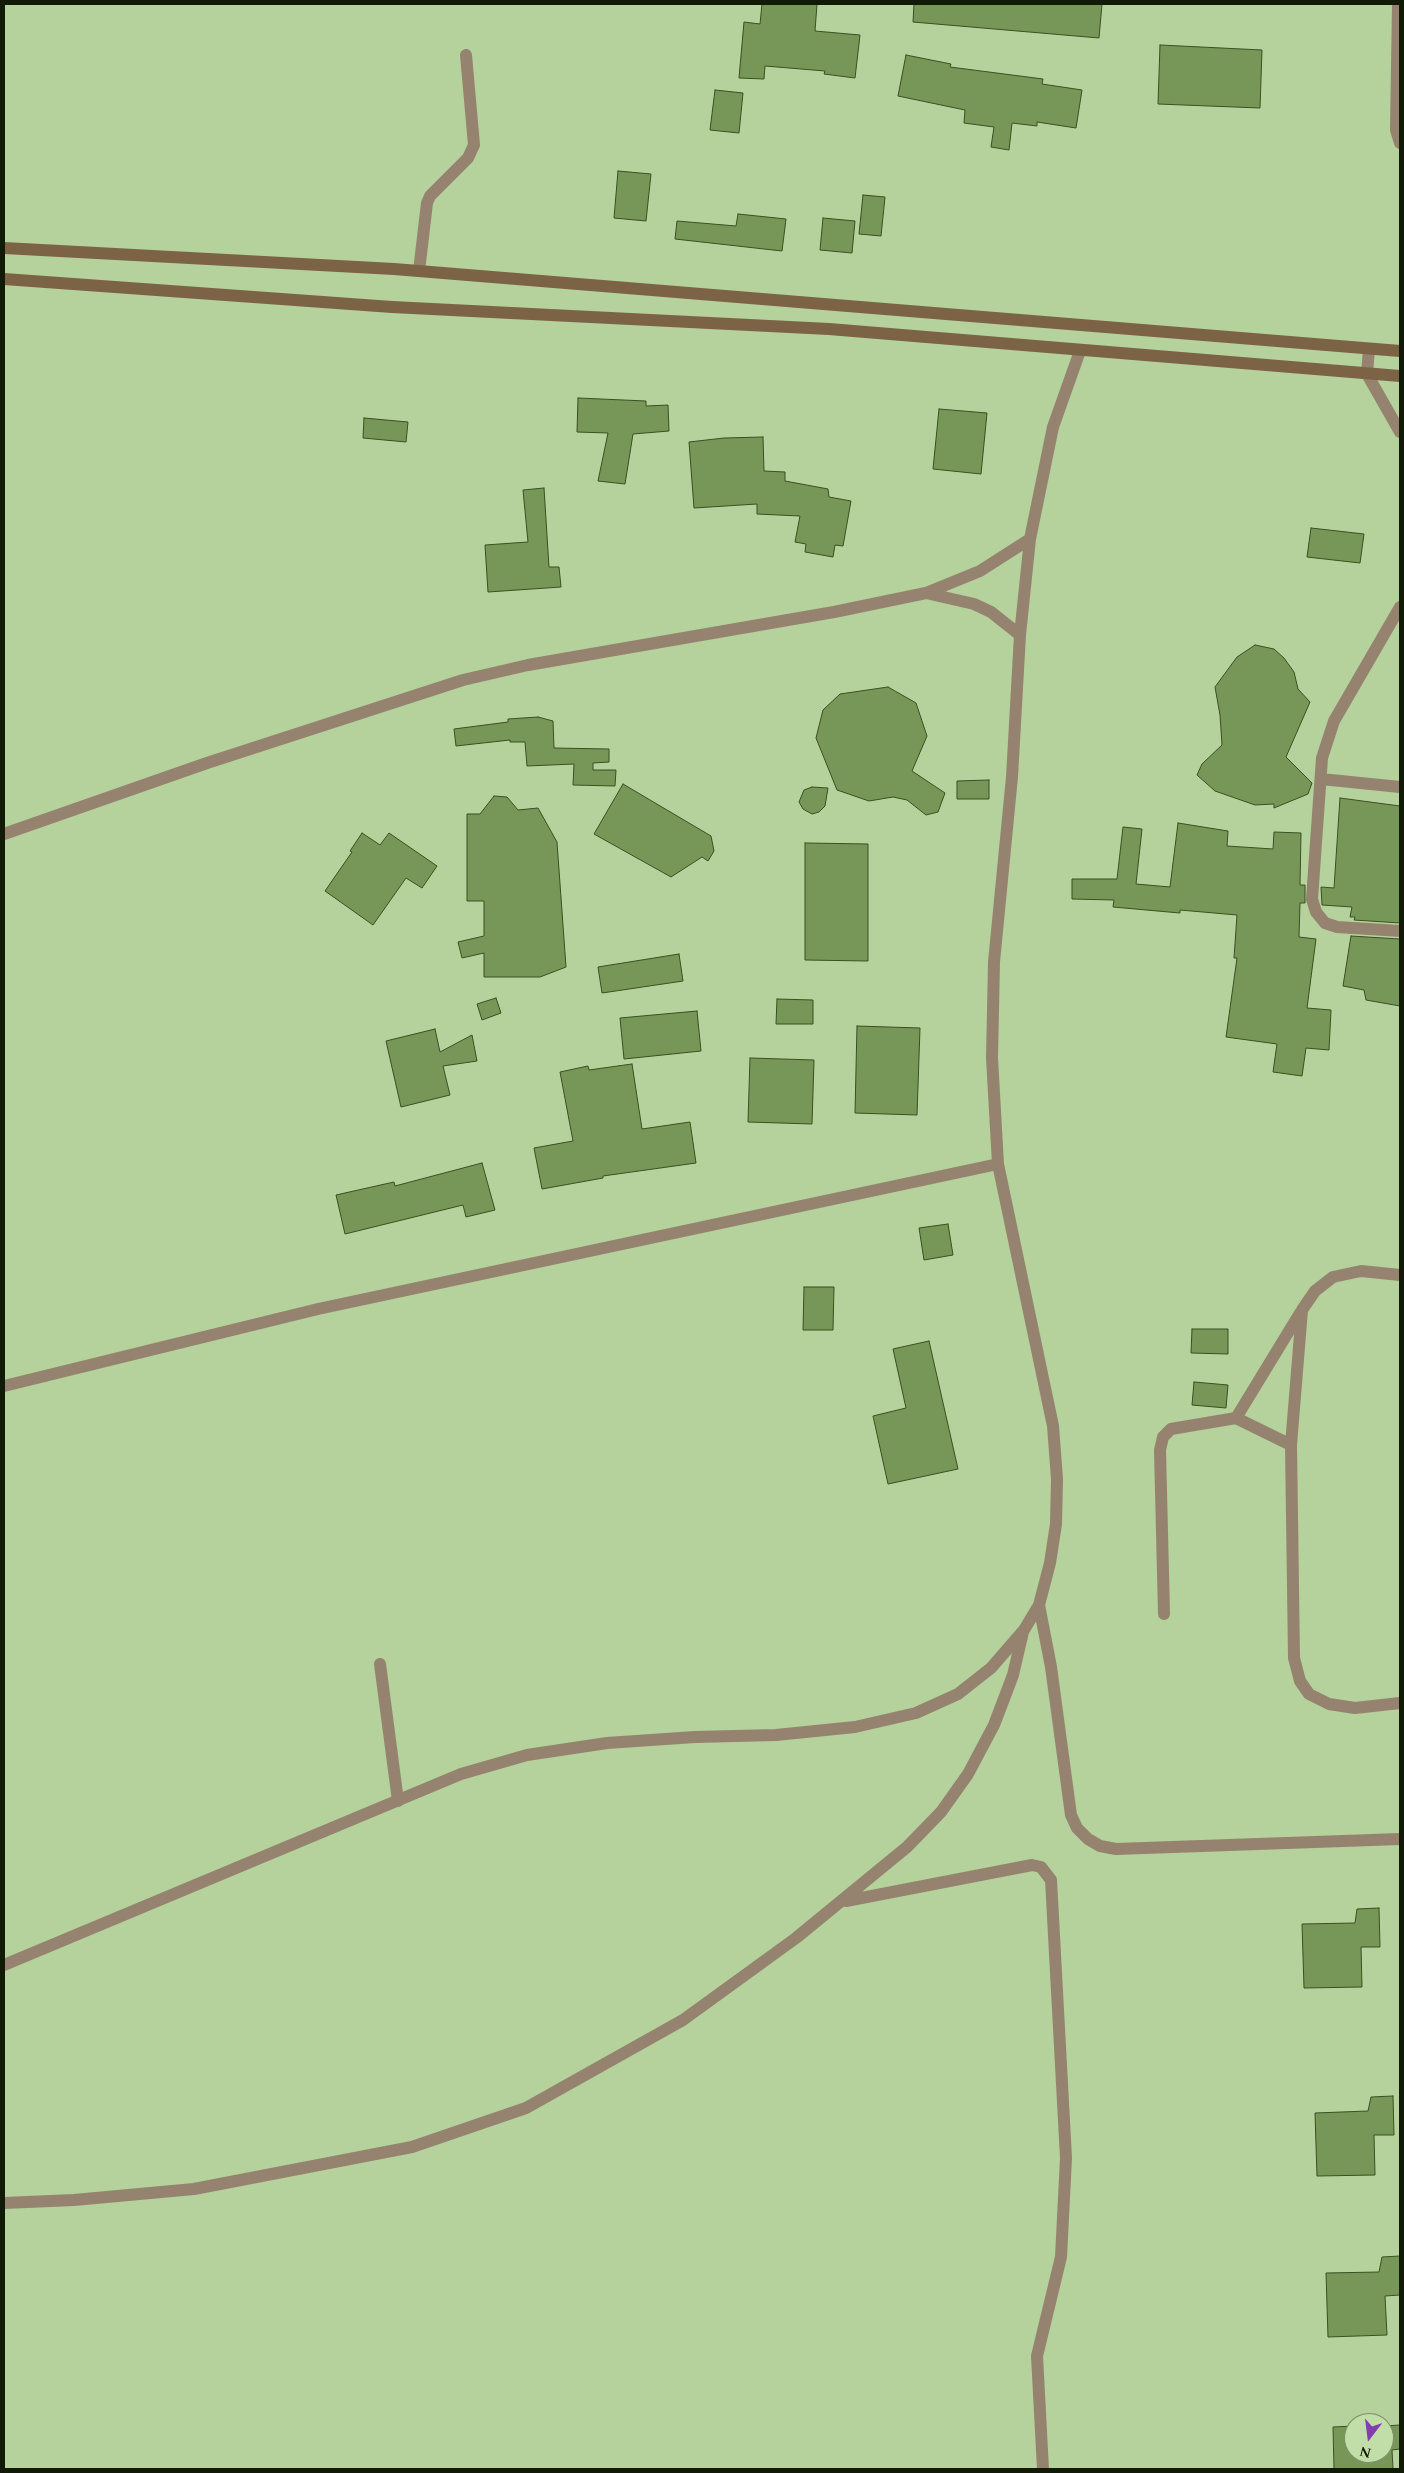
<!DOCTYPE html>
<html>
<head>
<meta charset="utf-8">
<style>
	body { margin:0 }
	#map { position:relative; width:1404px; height:2473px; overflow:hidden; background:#b5d19c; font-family:Spectral,serif }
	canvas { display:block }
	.frame { position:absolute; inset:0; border:5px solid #101a06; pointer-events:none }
	.north { position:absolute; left:1344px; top:2413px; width:50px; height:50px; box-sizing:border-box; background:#c2dea8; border:1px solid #7b9067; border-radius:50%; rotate:195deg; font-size:14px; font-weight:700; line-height:20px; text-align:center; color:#101a06 }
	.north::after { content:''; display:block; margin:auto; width:18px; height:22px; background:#843daf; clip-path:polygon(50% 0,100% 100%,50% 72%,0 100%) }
</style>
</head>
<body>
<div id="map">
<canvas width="1404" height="2473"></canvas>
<div class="frame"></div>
<div class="north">N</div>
</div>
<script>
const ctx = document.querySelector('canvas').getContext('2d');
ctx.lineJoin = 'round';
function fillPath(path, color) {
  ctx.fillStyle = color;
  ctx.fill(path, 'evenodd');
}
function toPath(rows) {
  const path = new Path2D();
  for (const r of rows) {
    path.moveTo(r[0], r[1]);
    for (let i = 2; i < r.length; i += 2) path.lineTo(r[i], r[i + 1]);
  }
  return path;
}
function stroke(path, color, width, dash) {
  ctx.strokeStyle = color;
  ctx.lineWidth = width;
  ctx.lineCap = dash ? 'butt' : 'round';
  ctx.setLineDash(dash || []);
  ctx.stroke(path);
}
const building = toPath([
	[762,4,817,4,815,31,860,35,855,78,824,74,825,71,765,66,764,79,739,78,744,22,760,24,762,4],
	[914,4,1102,4,1099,38,913,22,914,4],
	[1160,45,1262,50,1260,108,1158,104,1160,45],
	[906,55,951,64,950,67,1043,79,1042,84,1082,90,1076,128,1037,122,1037,126,1012,123,1009,150,991,147,994,127,964,123,965,110,898,96,906,55],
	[715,90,743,93,739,133,710,130,715,90],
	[618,171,651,174,646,221,614,218,618,171],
	[863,195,885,197,881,236,859,234,863,195],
	[738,214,786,219,782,251,675,239,677,221,736,226,738,214],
	[823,218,855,221,852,253,820,250,823,218],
	[578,398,646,401,646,406,668,405,669,431,633,434,625,484,598,481,608,433,577,432,578,398],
	[939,409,987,413,981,474,933,469,939,409],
	[364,418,408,422,406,442,363,438,364,418],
	[763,437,764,471,785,472,785,481,828,489,829,497,851,501,843,546,835,545,833,557,805,552,806,544,795,542,800,516,757,514,757,504,694,508,689,442,724,438,763,437],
	[544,488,549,567,559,567,561,587,488,592,485,545,528,542,523,490,544,488],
	[1311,528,1364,534,1360,563,1307,557,1311,528],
	[1255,645,1274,649,1284,658,1294,672,1298,689,1310,702,1286,757,1312,783,1308,794,1274,808,1274,804,1255,805,1215,791,1197,775,1202,764,1222,745,1220,715,1215,687,1237,657,1255,645],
	[888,687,916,703,927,736,912,771,945,793,938,812,926,815,907,800,893,797,869,801,837,790,816,738,823,710,840,694,888,687],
	[538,717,553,721,554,748,609,749,609,762,593,763,593,770,616,770,615,786,573,785,574,764,527,766,525,742,510,742,510,740,456,746,454,729,508,722,508,719,538,717],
	[989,780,989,799,957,799,957,781,989,780],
	[623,784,711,836,714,851,708,861,702,857,671,877,594,834,623,784],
	[812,787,828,788,825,806,819,812,812,814,803,809,799,802,804,790,812,787],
	[494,796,507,797,518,810,538,808,557,842,566,967,540,977,484,977,484,953,462,958,458,942,484,936,484,901,467,901,467,814,480,814,494,796],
	[1340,798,1400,806,1400,923,1354,920,1355,917,1350,917,1352,907,1322,905,1321,887,1334,888,1340,798],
	[1178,823,1228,831,1227,846,1273,849,1274,832,1301,833,1300,885,1305,885,1305,903,1300,903,1299,937,1316,939,1307,1008,1331,1010,1329,1050,1306,1048,1302,1076,1273,1072,1277,1044,1226,1037,1237,958,1234,958,1237,915,1180,910,1180,913,1113,907,1114,900,1072,899,1072,879,1117,879,1123,827,1142,829,1136,884,1170,887,1178,823],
	[362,833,380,845,389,833,437,866,422,888,406,878,373,925,325,891,352,852,350,851,362,833],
	[805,843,868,844,868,961,805,960,805,843],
	[1351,936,1400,939,1400,1006,1366,1000,1364,990,1343,986,1351,936],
	[679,954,683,981,602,993,598,967,679,954],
	[496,998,501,1013,482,1020,477,1004,496,998],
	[777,999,813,1000,813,1024,776,1024,777,999],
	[697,1011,701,1051,624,1059,620,1018,697,1011],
	[857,1026,920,1028,917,1115,855,1113,857,1026],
	[435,1029,440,1052,472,1035,477,1061,443,1066,450,1095,401,1107,386,1041,435,1029],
	[750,1058,814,1060,812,1124,748,1122,750,1058],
	[632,1064,642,1129,690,1122,696,1163,603,1176,603,1178,542,1189,534,1148,573,1141,560,1072,588,1066,589,1070,632,1064],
	[482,1163,495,1210,466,1217,463,1205,345,1234,336,1195,394,1182,395,1186,482,1163],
	[948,1224,953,1255,924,1260,919,1228,948,1224],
	[804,1287,834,1287,833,1330,803,1330,804,1287],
	[1192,1329,1228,1329,1228,1354,1191,1353,1192,1329],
	[929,1341,958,1469,888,1484,873,1416,906,1408,893,1349,929,1341],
	[1194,1382,1228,1385,1226,1408,1192,1405,1194,1382],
	[1379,1908,1380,1947,1361,1947,1362,1987,1304,1988,1302,1924,1355,1923,1357,1909,1379,1908],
	[1393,2096,1394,2135,1374,2135,1375,2175,1317,2176,1315,2113,1368,2111,1371,2097,1393,2096],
	[1400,2256,1400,2295,1385,2296,1387,2335,1328,2337,1326,2273,1379,2272,1382,2257,1400,2256],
	[1400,2425,1400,2449,1392,2450,1393,2469,1334,2469,1333,2427,1354,2426,1354,2453,1384,2453,1384,2426,1400,2425]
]);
fillPath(building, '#779758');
stroke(building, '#395020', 1);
stroke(toPath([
	[1398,4,1396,130,1400,143],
	[1369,349,1367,374,1400,432],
	[1400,607,1334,721,1322,758,1312,899,1316,912,1325,923,1337,927,1400,931],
	[1321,779,1400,787],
	[1400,1275,1361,1271,1333,1277,1315,1291,1302,1310,1291,1445,1294,1658,1300,1681,1309,1694,1329,1704,1355,1708,1400,1703],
	[1236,1418,1300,1313],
	[1164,1614,1160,1450,1163,1437,1171,1429,1236,1418,1291,1445]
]), '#958370', 12);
stroke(toPath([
	[419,271,427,203,430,196,468,158,474,145,466,55],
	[926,593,974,604,991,612,1020,635],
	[4,834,207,763,463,680,528,665,834,612,926,593,980,571,1030,539],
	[4,1386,318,1309,998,1164],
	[1039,1605,1051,1667,1071,1815,1077,1828,1088,1839,1100,1846,1116,1849,1400,1839],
	[380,1664,398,1801],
	[846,1901,1032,1865,1041,1867,1051,1880,1066,2158,1061,2257,1037,2356,1043,2469],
	[4,1965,461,1774,527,1755,607,1743,695,1737,776,1735,855,1727,916,1713,958,1694,991,1668,1024,1630,1039,1605,1050,1563,1056,1524,1057,1479,1053,1426,998,1164,992,1058,994,962,1012,777,1020,635,1030,539,1053,427,1080,351],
	[4,2203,74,2200,194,2189,412,2147,526,2108,683,2020,796,1938,907,1847,941,1812,968,1774,994,1725,1013,1675,1023,1632]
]), '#958370', 12);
stroke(toPath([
	[4,248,394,269,1400,351],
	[4,279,392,307,829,329,1400,376]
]), '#7c6346', 12);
</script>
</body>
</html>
